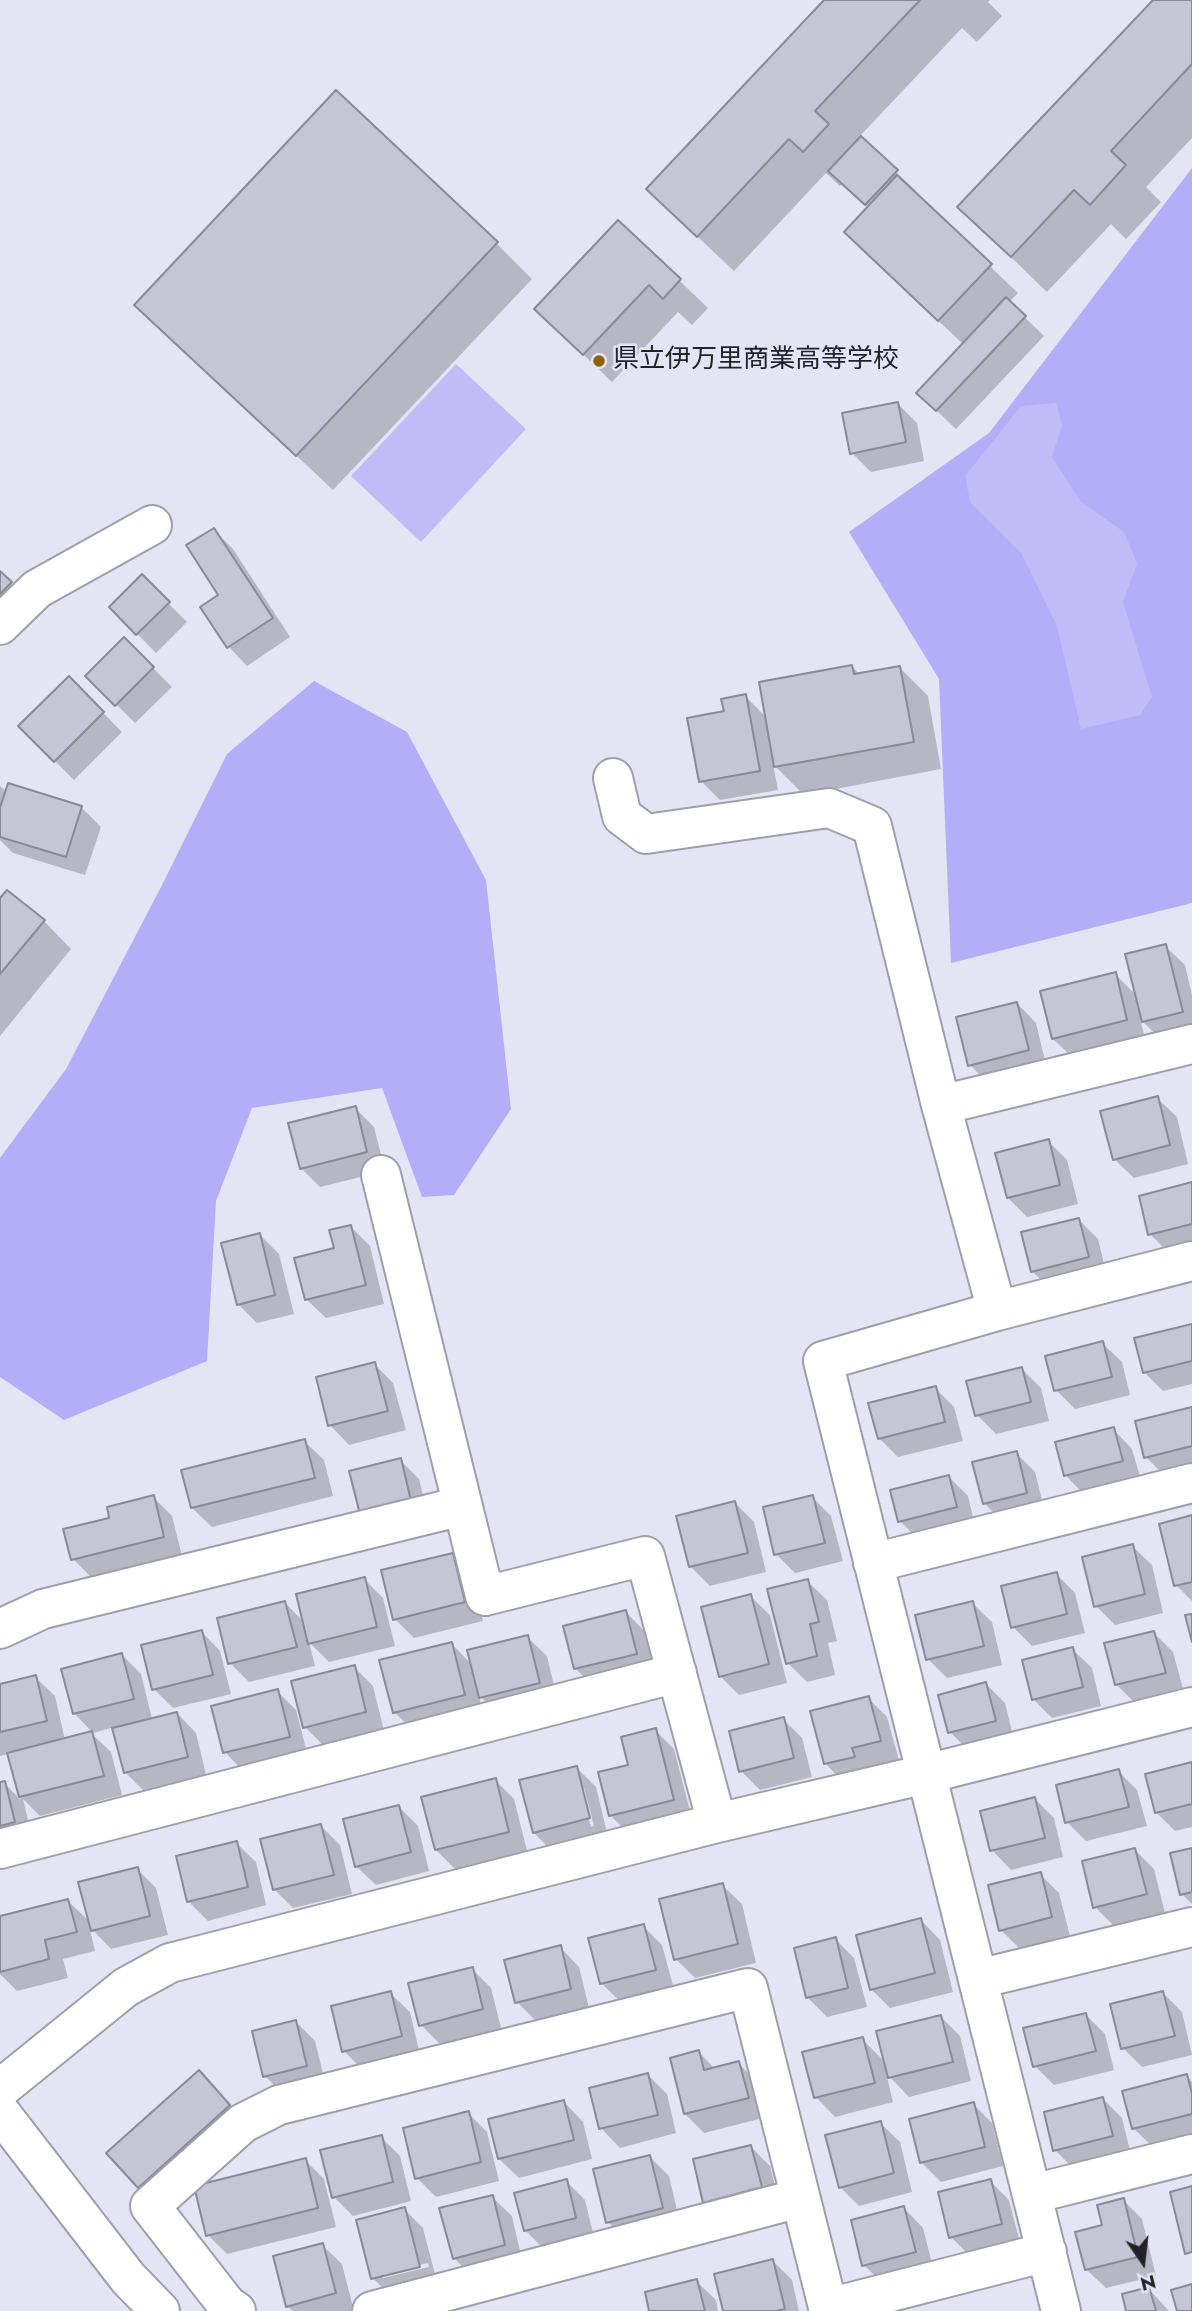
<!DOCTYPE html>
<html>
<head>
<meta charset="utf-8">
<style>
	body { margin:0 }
	#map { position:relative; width:1192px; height:2311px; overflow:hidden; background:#e5e4f4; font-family:Jost,sans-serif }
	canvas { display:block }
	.north { position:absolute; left:1108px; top:2227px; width:70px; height:70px; -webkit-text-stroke:5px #e5e4f4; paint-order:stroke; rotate:166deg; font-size:19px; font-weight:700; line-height:28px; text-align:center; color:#222227 }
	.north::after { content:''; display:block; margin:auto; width:24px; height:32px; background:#222227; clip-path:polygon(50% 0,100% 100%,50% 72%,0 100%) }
</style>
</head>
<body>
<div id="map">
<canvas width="1192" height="2311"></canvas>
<div class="north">N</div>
</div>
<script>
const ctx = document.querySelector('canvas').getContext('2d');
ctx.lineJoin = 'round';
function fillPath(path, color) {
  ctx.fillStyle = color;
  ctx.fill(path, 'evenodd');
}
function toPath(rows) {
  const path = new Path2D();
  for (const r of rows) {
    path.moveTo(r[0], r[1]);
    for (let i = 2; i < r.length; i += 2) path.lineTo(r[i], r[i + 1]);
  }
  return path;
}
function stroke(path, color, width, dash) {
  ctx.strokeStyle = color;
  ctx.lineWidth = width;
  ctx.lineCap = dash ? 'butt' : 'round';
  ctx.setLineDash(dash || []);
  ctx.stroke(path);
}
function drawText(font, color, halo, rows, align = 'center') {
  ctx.font = font + ' Jost,"Noto Sans JP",sans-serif';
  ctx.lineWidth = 5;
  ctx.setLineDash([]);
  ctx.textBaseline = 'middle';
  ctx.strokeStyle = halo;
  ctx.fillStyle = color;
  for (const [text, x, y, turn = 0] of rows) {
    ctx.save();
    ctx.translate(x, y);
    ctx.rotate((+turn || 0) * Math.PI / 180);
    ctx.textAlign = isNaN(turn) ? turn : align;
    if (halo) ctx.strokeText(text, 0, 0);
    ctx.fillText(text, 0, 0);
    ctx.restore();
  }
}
fillPath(toPath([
	[1192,168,1192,903,951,963,939,679,849,532,989,433],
	[314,681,407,732,486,880,511,1109,454,1195,422,1197,382,1088,252,1108,216,1201,207,1361,64,1420,0,1377,0,1158,66,1069,161,887,227,754]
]), '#b4adf7');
fillPath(toPath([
	[456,364,526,429,421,542,351,476],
	[1056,403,1062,425,1052,457,1081,502,1124,532,1137,563,1123,602,1152,697,1140,715,1081,729,1057,626,1021,553,970,502,965,476,1021,406]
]), '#c1bcf8');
fillPath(toPath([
	[826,0,990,0,988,2,1002,16,977,42,962,28,859,137,916,191,913,193,1018,293,1009,302,1044,336,956,429,918,393,964,345,874,260,869,208,843,183,840,186,826,173,734,271,684,224],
	[1155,0,1192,0,1192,138,1146,187,1161,202,1126,239,1111,224,1047,292,959,207],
	[618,222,708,308,692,325,678,312,612,382,565,337],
	[496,243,532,279,333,490,136,305],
	[897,403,917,423,924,461,871,472,852,453],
	[214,530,233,549,290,637,247,666,228,646],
	[0,573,29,602,0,632],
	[142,577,187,622,156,653,111,607],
	[124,639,172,687,135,723,88,676],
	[852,666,860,675,900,668,928,696,941,769,804,795,773,764,778,790,720,800,701,781,726,712,745,696,767,718],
	[69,678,122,732,74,780,20,726],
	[0,786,7,792,81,807,101,827,85,875,13,853,0,840],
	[0,901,44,921,71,949,0,1036],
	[1165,946,1185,965,1192,995,1192,1033,1163,1041,1140,1019,1145,1039,1073,1058,1053,1039,1115,974,1137,996],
	[1017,1003,1036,1023,1047,1069,989,1084,970,1065],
	[1157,1098,1177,1117,1188,1164,1134,1178,1114,1159],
	[355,1108,374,1127,385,1171,320,1187,301,1168],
	[1048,1141,1067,1160,1078,1204,1027,1217,1008,1198],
	[1192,1184,1192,1247,1169,1253,1150,1234],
	[1079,1220,1098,1239,1107,1276,1051,1290,1032,1271],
	[351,1227,370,1246,384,1304,326,1318,306,1299],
	[260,1235,279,1254,294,1314,257,1323,238,1304],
	[1192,1326,1192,1384,1163,1391,1144,1372],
	[1102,1343,1122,1362,1130,1395,1075,1409,1056,1390],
	[374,1364,393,1383,406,1430,349,1445,330,1425],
	[1022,1369,1041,1388,1049,1421,996,1434,977,1415],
	[935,1388,954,1407,963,1441,898,1457,879,1438],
	[1192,1409,1192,1470,1165,1476,1146,1457],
	[1113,1429,1132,1449,1141,1480,1084,1494,1065,1475],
	[304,1441,324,1460,333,1496,212,1527,192,1508],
	[1016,1453,1035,1472,1045,1512,1003,1522,984,1503],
	[400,1460,419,1479,429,1520,362,1513],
	[949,1477,968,1496,975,1526,919,1540,900,1521],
	[153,1497,172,1516,182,1556,92,1578,73,1559,111,1519],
	[812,1497,831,1516,843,1561,795,1573,776,1554],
	[735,1503,754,1522,766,1572,710,1586,691,1567],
	[1192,1517,1192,1601,1176,1585],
	[1132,1546,1152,1565,1163,1613,1115,1625,1096,1606],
	[452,1554,471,1574,483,1621,414,1638,395,1619],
	[1056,1574,1075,1593,1085,1633,1032,1646,1013,1627],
	[364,1579,383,1598,395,1646,329,1662,309,1642,315,1666,249,1682,230,1663,284,1602,305,1623],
	[807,1581,827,1600,837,1641,828,1643,835,1675,807,1682,788,1663],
	[750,1596,770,1615,787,1683,739,1695,720,1676],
	[972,1603,992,1622,1002,1665,947,1678,928,1659],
	[626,1612,645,1632,655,1672,595,1688,575,1668],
	[201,1631,220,1651,231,1694,173,1708,154,1689],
	[1154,1633,1173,1652,1184,1692,1136,1704,1117,1685,1106,1644],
	[527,1637,547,1656,558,1702,500,1716,479,1695,483,1714,414,1731,394,1712,452,1644,473,1666],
	[1072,1649,1092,1668,1101,1706,1052,1718,1033,1699],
	[122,1655,141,1674,152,1719,177,1713,196,1733,206,1775,144,1791,125,1772,114,1727,93,1733,74,1713],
	[354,1667,373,1686,384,1731,324,1746,305,1727],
	[35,1677,55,1696,65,1740,91,1733,111,1752,122,1795,40,1816,23,1799,33,1841,0,1850,0,1784,4,1783,21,1800,9,1754,0,1756,0,1686],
	[986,1684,1005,1703,1014,1740,969,1751,950,1732],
	[277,1691,296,1710,308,1756,244,1772,225,1752],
	[868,1698,887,1717,899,1760,871,1767,873,1776,844,1783,825,1763],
	[783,1719,802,1738,812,1777,760,1790,741,1771],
	[655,1730,674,1749,692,1819,630,1835,611,1816,630,1766],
	[1192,1764,1192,1827,1175,1831,1156,1812],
	[577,1768,596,1787,608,1837,553,1852,534,1833],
	[581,1788,584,1788,594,1826,591,1827],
	[1118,1771,1137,1790,1147,1826,1086,1841,1067,1822],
	[495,1780,514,1799,527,1851,455,1869,436,1850],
	[1035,1799,1054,1818,1063,1857,1011,1870,992,1850],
	[399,1807,418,1826,429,1871,376,1885,356,1866],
	[321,1826,340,1845,352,1894,293,1908,274,1889],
	[236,1843,256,1862,266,1905,208,1921,189,1902,178,1857],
	[1192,1849,1192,1904,1182,1894],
	[1135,1850,1154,1869,1165,1913,1114,1926,1095,1907],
	[137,1869,156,1888,168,1935,111,1949,89,1926,95,1951,63,1959,68,1978,17,1991,0,1974,0,1918,68,1901,91,1923],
	[1040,1874,1059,1893,1070,1936,1020,1949,1001,1930],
	[722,1885,742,1904,756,1963,695,1978,676,1959],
	[921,1920,940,1940,953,1992,890,2008,871,1989],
	[643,1926,662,1945,674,1989,621,2002,601,1983],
	[835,1939,854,1958,867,2007,827,2017,808,1998],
	[560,1947,579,1967,589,2008,536,2021,517,2002],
	[472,1969,491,1988,501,2028,440,2044,421,2025],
	[390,1993,410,2012,420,2055,363,2070,344,2051],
	[1163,1993,1182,2012,1192,2055,1142,2067,1123,2048],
	[1086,2015,1105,2034,1114,2070,1054,2085,1035,2066],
	[941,2017,960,2036,971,2081,909,2097,886,2073,893,2102,835,2117,816,2097,862,2039,886,2063],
	[296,2022,315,2041,326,2085,284,2095,265,2076],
	[699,2052,715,2069,738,2063,757,2082,767,2117,704,2133,685,2114],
	[199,2072,248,2125,158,2206,139,2187],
	[648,2075,667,2094,676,2133,620,2148,601,2128],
	[1187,2076,1192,2082,1192,2138,1153,2147,1133,2128],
	[1103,2099,1122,2118,1131,2155,1074,2169,1055,2150],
	[564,2102,583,2122,592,2159,519,2178,499,2159],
	[973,2104,992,2123,1003,2166,941,2182,922,2163,911,2120],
	[468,2113,487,2132,499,2181,436,2197,417,2178],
	[880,2123,900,2142,912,2192,859,2206,840,2187],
	[381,2137,400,2156,411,2201,353,2216,334,2197],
	[751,2147,770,2166,780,2206,724,2221,705,2202],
	[650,2157,669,2176,681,2227,627,2241,608,2222],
	[305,2160,324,2179,336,2227,227,2254,208,2235],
	[566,2181,585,2200,594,2237,545,2250,526,2231,516,2194],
	[990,2181,1009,2200,1020,2243,970,2256,951,2237],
	[492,2197,512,2216,523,2264,473,2277,454,2258],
	[1123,2200,1142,2219,1156,2276,1106,2288,1086,2269,1104,2226],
	[904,2208,923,2228,934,2271,883,2284,864,2265],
	[404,2209,423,2228,438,2286,392,2298,373,2278],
	[428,2263,429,2267,383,2278,383,2274],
	[322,2245,342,2264,354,2311,293,2311,287,2306],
	[773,2261,792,2280,799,2311,725,2311],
	[696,2281,716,2300,718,2311,651,2311],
	[1149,2289,1169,2311,1128,2311]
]), '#0003');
const building = toPath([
	[824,0,920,0,815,111,829,124,803,152,789,139,697,237,646,189,824,0],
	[1153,0,1192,0,1192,64,1111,151,1126,165,1090,205,1074,190,1011,257,957,207,1153,0],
	[336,90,498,242,296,456,134,305,336,90],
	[861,136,898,170,865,205,828,171,861,136],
	[897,175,992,264,938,321,844,232,897,175],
	[618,220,681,279,663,299,649,285,583,355,534,309,618,220],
	[1006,297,1026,316,936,411,916,393,1006,297],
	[898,402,906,442,850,454,842,413,898,402],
	[214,528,273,618,227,648,200,607,218,595,186,545,214,528],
	[0,571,12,582,0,594,0,571],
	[142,574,170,602,136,635,109,607,142,574],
	[124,637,154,667,115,706,85,676,124,637],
	[852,665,854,674,900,666,914,742,774,767,759,682,852,665],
	[69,676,104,712,54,762,18,726,69,676],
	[746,694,760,771,699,782,687,718,724,711,721,699,746,694],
	[8,783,82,806,66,857,0,837,0,808,8,783],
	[7,890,45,920,0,974,0,898,7,890],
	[1166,944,1183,1012,1142,1022,1125,954,1166,944],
	[1116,972,1127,1020,1052,1039,1040,991,1116,972],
	[1017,1002,1029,1050,968,1066,956,1017,1017,1002],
	[1158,1096,1170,1145,1113,1160,1100,1111,1158,1096],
	[356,1106,367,1152,300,1169,288,1123,356,1106],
	[1049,1139,1060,1185,1007,1198,995,1153,1049,1139],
	[1192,1182,1192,1224,1148,1235,1139,1196,1192,1182],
	[1079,1218,1089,1257,1031,1272,1021,1232,1079,1218],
	[351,1225,366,1285,305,1300,294,1258,334,1248,329,1230,351,1225],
	[260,1233,275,1295,237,1305,221,1243,260,1233],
	[1192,1324,1192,1361,1143,1373,1134,1338,1192,1324],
	[1103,1341,1112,1377,1054,1391,1045,1356,1103,1341],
	[375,1362,388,1411,328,1426,316,1377,375,1362],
	[1022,1367,1031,1402,975,1416,966,1381,1022,1367],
	[936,1386,945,1422,878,1439,868,1403,936,1386],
	[1192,1407,1192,1446,1144,1458,1135,1421,1192,1407],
	[1114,1427,1123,1461,1064,1476,1055,1442,1114,1427],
	[305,1439,315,1478,191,1508,181,1470,305,1439],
	[1017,1451,1027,1493,983,1504,972,1462,1017,1451],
	[401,1458,411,1501,360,1514,349,1471,401,1458],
	[949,1475,957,1507,898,1522,890,1490,949,1475],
	[154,1495,164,1537,71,1560,63,1529,109,1518,107,1507,154,1495],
	[813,1495,825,1543,774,1555,763,1507,813,1495],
	[735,1501,748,1553,689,1567,676,1516,735,1501],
	[1192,1515,1192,1582,1174,1586,1159,1524,1192,1515],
	[1133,1544,1145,1594,1094,1607,1082,1557,1133,1544],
	[453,1553,465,1602,393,1620,381,1570,453,1553],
	[1057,1572,1067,1614,1011,1628,1001,1586,1057,1572],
	[365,1577,377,1627,308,1644,296,1594,365,1577],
	[808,1579,819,1622,810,1624,817,1656,786,1664,767,1589,808,1579],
	[751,1594,769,1664,719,1677,701,1607,751,1594],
	[285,1601,297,1647,228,1664,217,1618,285,1601],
	[973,1601,984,1646,926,1660,915,1615,973,1601],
	[626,1610,637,1654,574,1669,563,1626,626,1610],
	[1192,1614,1192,1642,1185,1615,1192,1614],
	[202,1630,213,1675,152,1690,141,1645,202,1630],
	[1154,1631,1166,1673,1115,1685,1104,1643,1154,1631],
	[528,1635,540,1683,479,1698,467,1650,528,1635],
	[452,1642,465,1695,393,1713,379,1660,452,1642],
	[1073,1647,1083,1687,1032,1700,1022,1660,1073,1647],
	[122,1653,134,1699,73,1714,61,1669,122,1653],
	[355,1665,366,1712,303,1728,291,1681,355,1665],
	[36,1675,47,1721,0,1732,0,1684,36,1675],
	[986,1682,996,1721,948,1733,938,1695,986,1682],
	[278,1689,290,1737,223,1753,211,1706,278,1689],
	[869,1696,881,1741,852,1748,855,1757,824,1764,810,1711,869,1696],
	[177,1712,188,1757,124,1773,112,1728,177,1712],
	[784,1717,794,1758,739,1772,729,1731,784,1717],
	[656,1728,674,1800,609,1816,598,1772,628,1765,621,1737,656,1728],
	[92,1731,104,1776,19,1797,7,1753,92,1731],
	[1192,1762,1192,1804,1155,1813,1145,1774,1192,1762],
	[577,1766,590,1818,533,1833,519,1780,577,1766],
	[1119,1769,1129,1807,1065,1823,1056,1785,1119,1769],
	[496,1778,509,1832,435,1850,421,1797,496,1778],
	[5,1781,15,1822,0,1826,0,1782,5,1781],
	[1035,1797,1045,1838,990,1851,980,1811,1035,1797],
	[399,1805,411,1852,355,1867,343,1819,399,1805],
	[321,1824,334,1875,273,1890,260,1839,321,1824],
	[237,1841,248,1887,187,1902,176,1856,237,1841],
	[1135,1848,1147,1894,1093,1908,1082,1861,1135,1848],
	[1192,1848,1192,1892,1180,1895,1170,1853,1192,1848],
	[138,1867,150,1916,91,1931,78,1882,138,1867],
	[1041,1872,1052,1917,999,1931,988,1885,1041,1872],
	[723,1883,738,1944,674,1960,659,1899,723,1883],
	[68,1899,77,1932,45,1940,49,1959,0,1972,0,1916,68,1899],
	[921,1918,935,1973,870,1990,856,1935,921,1918],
	[644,1924,656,1970,600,1984,588,1938,644,1924],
	[836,1937,848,1988,806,1998,794,1948,836,1937],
	[561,1945,571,1989,515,2003,504,1960,561,1945],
	[473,1967,483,2009,419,2026,408,1983,473,1967],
	[391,1991,402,2036,342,2052,331,2006,391,1991],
	[1163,1991,1175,2036,1121,2049,1110,2004,1163,1991],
	[1086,2013,1096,2051,1033,2067,1023,2028,1086,2013],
	[941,2015,953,2062,888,2078,876,2031,941,2015],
	[296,2020,307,2066,263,2077,252,2031,296,2020],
	[863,2037,875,2083,814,2098,802,2052,863,2037],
	[699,2050,704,2070,739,2061,749,2098,684,2114,670,2058,699,2050],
	[199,2070,230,2105,138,2188,106,2153,199,2070],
	[648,2073,658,2115,599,2129,589,2088,648,2073],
	[1187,2074,1192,2094,1192,2114,1132,2129,1122,2091,1187,2074],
	[1103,2097,1113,2136,1053,2151,1044,2112,1103,2097],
	[564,2100,574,2140,498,2159,488,2119,564,2100],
	[974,2102,985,2147,920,2163,909,2119,974,2102],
	[469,2111,481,2162,415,2179,403,2128,469,2111],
	[881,2121,894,2173,839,2188,825,2135,881,2121],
	[382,2135,393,2182,332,2198,320,2150,382,2135],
	[751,2145,762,2187,703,2203,693,2159,751,2145],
	[650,2155,663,2208,606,2223,593,2169,650,2155],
	[306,2158,318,2208,206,2236,194,2186,306,2158],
	[567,2179,576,2218,524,2231,514,2193,567,2179],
	[991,2179,1002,2224,949,2238,938,2192,991,2179],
	[1192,2186,1192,2252,1185,2254,1170,2192,1192,2186],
	[493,2195,505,2245,453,2259,439,2208,493,2195],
	[1124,2198,1138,2257,1085,2270,1075,2232,1102,2225,1097,2205,1124,2198],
	[904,2206,916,2252,862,2266,851,2220,904,2206],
	[405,2207,420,2267,371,2279,356,2220,405,2207],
	[323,2243,336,2293,286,2307,273,2256,323,2243],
	[773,2259,785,2309,776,2311,723,2311,714,2274,773,2259],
	[697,2279,705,2311,649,2311,645,2292,697,2279],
	[1192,2284,1192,2311,1177,2311,1171,2290,1192,2284],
	[1149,2287,1156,2311,1126,2311,1122,2294,1149,2287]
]);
fillPath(building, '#c6c5d5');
stroke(building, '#898997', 2);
const minor = toPath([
	[0,625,37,589,152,525],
	[613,778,622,816,646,834,829,808,872,826,941,1105],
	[381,1175,485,1596,645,1556,717,1823],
	[997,1311,941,1105,1192,1044],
	[873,1563,1192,1483],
	[0,1629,43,1609,462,1506],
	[0,1849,677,1673],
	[978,1979,1192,1927],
	[0,2089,126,1987,170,1963,717,1823,926,1774,1192,1707],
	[0,2112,128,2278,160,2311],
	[1032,2194,1192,2154],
	[828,2308,1047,2252],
	[236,2311,227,2305,150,2206,243,2123,279,2105,748,1988,829,2311],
	[372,2311,800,2198],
	[1061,2311,823,1361,997,1311,1192,1261]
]);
stroke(minor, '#9f9ead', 42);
stroke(minor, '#fff', 38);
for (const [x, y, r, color] of [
	[599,361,7,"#8d6206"]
]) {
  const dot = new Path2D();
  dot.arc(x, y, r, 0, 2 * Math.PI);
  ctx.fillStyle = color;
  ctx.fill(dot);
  stroke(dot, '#e5e4f4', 2.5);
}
drawText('26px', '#222227', '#e5e4f4', [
	["県立伊万里商業高等学校",613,361]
], 'left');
</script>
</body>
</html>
